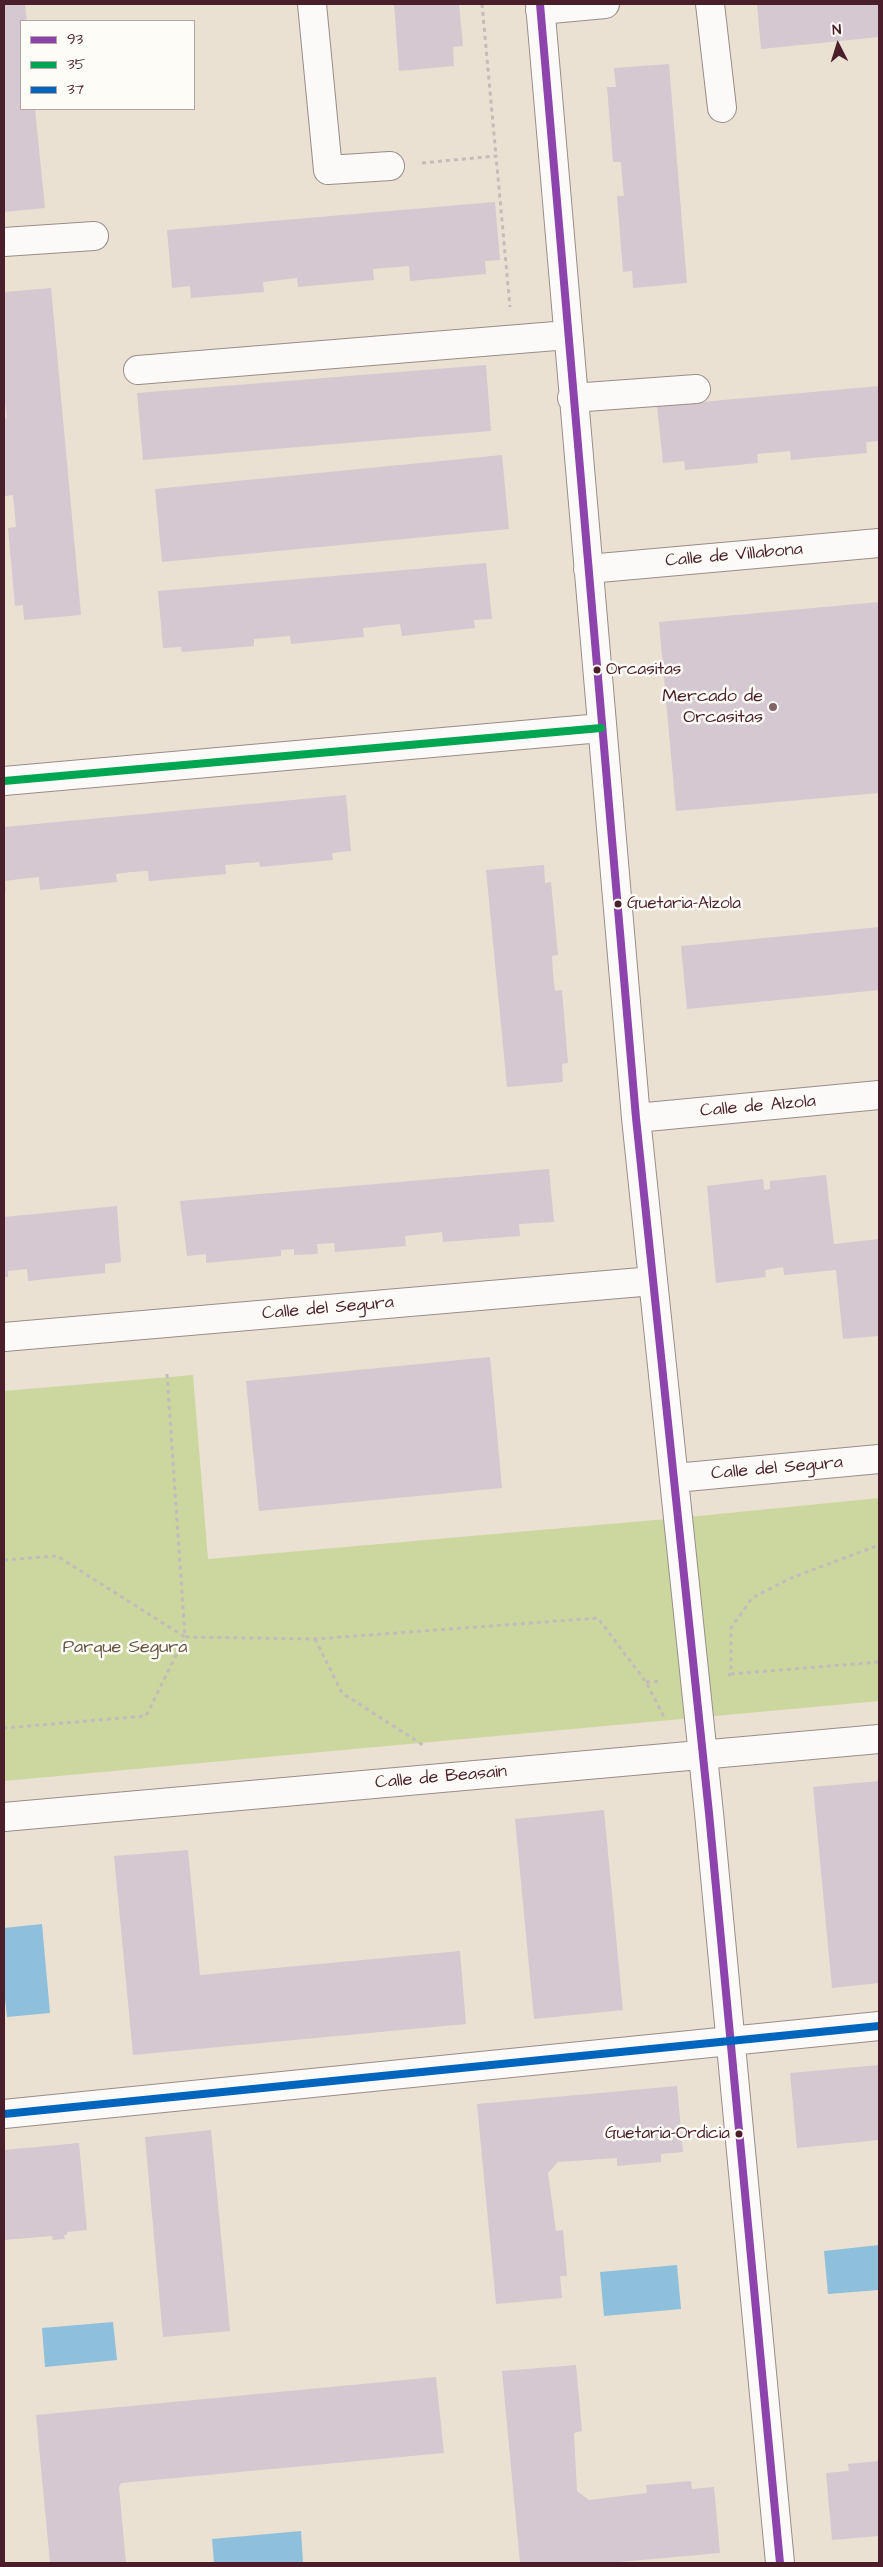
<!DOCTYPE html>
<html>
<head>
<meta charset="utf-8">
<style>
	body { margin:0 }
	#map { position:relative; width:883px; height:2567px; overflow:hidden; background:#eae1d3; font-family:"Architects Daughter",sans-serif }
	canvas { display:block }
	.frame { position:absolute; inset:0; border:5px solid #4a1f2b; pointer-events:none }
	.legend { position:absolute; left:20px; top:20px; width:175px; height:90px; box-sizing:border-box; background:#fdfcf7; border:1px solid #b5a4a5; margin:0; padding:6px 9px; list-style:none; font-size:15px; color:#4a1f2b }
	.legend li { display:flex; align-items:center; gap:10px; height:25px }
	.legend b { width:25px; border:1px solid #b5a4a5 }
	.north { position:absolute; left:813px; top:20px; width:50px; height:50px; -webkit-text-stroke:4px #fdfcf7; paint-order:stroke; rotate:355deg; font-size:14px; font-weight:700; line-height:20px; text-align:center; color:#4a1f2b }
	.north::after { content:''; display:block; margin:auto; width:18px; height:22px; background:#4a1f2b; clip-path:polygon(50% 0,100% 100%,50% 72%,0 100%) }
</style>
</head>
<body>
<div id="map">
<canvas width="883" height="2567"></canvas>
<div class="frame"></div>
<ul class="legend">
<li><b style="height:6px;background:#8e44ad"></b>93</li>
<li><b style="height:6px;background:#00a651"></b>35</li>
<li><b style="height:6px;background:#0065bd"></b>37</li>
</ul>
<div class="north">N</div>
</div>
<script>
const ctx = document.querySelector('canvas').getContext('2d');
ctx.lineJoin = 'round';
function fillPath(path, color) {
  ctx.fillStyle = color;
  ctx.fill(path, 'evenodd');
}
function toPath(rows) {
  const path = new Path2D();
  for (const r of rows) {
    path.moveTo(r[0], r[1]);
    for (let i = 2; i < r.length; i += 2) path.lineTo(r[i], r[i + 1]);
  }
  return path;
}
function stroke(path, color, width, dash) {
  ctx.strokeStyle = color;
  ctx.lineWidth = width;
  ctx.lineCap = dash ? 'butt' : 'round';
  ctx.setLineDash(dash || []);
  ctx.stroke(path);
}
function drawText(font, color, halo, rows, align = 'center') {
  ctx.font = font + ' "Architects Daughter",sans-serif';
  ctx.lineWidth = 5;
  ctx.setLineDash([]);
  ctx.textBaseline = 'middle';
  ctx.strokeStyle = halo;
  ctx.fillStyle = color;
  for (const [text, x, y, turn = 0] of rows) {
    ctx.save();
    ctx.translate(x, y);
    ctx.rotate((+turn || 0) * Math.PI / 180);
    ctx.textAlign = isNaN(turn) ? turn : align;
    if (halo) ctx.strokeText(text, 0, 0);
    ctx.fillText(text, 0, 0);
    ctx.restore();
  }
}
fillPath(toPath([
	[193,1375,208,1559,678,1518,879,1498,879,1701,4,1781,4,1391]
]), '#cbd79f');
fillPath(toPath([
	[42,1924,50,2013,7,2017,4,1989,4,1928],
	[879,2245,879,2290,828,2294,824,2251],
	[677,2265,681,2309,604,2316,600,2272],
	[113,2322,117,2360,45,2367,42,2328],
	[301,2531,303,2563,214,2563,212,2539]
]), '#8ec0db');
fillPath(toPath([
	[4,4,25,4,27,21,21,21,21,109,35,109,45,208,4,212],
	[394,4,459,4,463,46,453,47,454,66,399,71],
	[757,4,879,4,879,37,761,49],
	[669,64,687,283,633,288,632,271,623,272,617,196,624,196,622,177,621,162,613,162,607,87,616,87,614,68],
	[495,202,500,260,485,261,486,274,410,281,409,266,373,269,374,280,298,287,297,278,263,282,264,292,191,298,190,286,172,288,167,230],
	[51,288,81,615,24,620,23,605,15,606,8,528,16,527,13,495,5,496,4,479,4,419,7,418,4,395,4,292],
	[486,365,491,431,143,460,137,393],
	[879,386,879,441,866,442,867,453,791,460,790,451,757,454,758,463,685,470,684,461,663,463,657,406],
	[502,455,509,529,162,562,155,489],
	[486,563,492,619,474,620,475,628,402,636,400,624,363,628,364,637,291,644,290,636,254,639,254,646,182,652,181,647,163,648,158,591],
	[879,602,879,793,676,811,659,622],
	[346,795,351,851,332,853,333,860,260,867,259,862,225,865,226,874,149,881,148,871,131,872,116,874,117,882,40,890,39,877,20,879,5,881,6,891,4,891,4,827],
	[544,865,545,883,551,882,558,955,552,956,553,974,555,991,562,990,568,1063,562,1064,563,1082,507,1087,486,870],
	[879,927,879,990,687,1009,681,946],
	[549,1169,554,1222,519,1224,520,1236,443,1242,442,1232,405,1236,406,1246,335,1252,334,1243,317,1244,318,1254,294,1255,294,1249,281,1250,281,1256,206,1263,206,1254,187,1256,180,1201],
	[826,1175,834,1244,879,1239,879,1336,843,1339,836,1270,784,1275,783,1267,765,1270,766,1277,716,1283,707,1186,763,1179,764,1190,770,1189,770,1181],
	[117,1206,121,1262,105,1264,105,1273,28,1281,27,1269,8,1271,8,1277,4,1277,4,1217],
	[490,1357,502,1488,259,1511,246,1381],
	[879,1781,879,1983,832,1988,813,1787],
	[604,1810,623,2010,534,2019,515,1819],
	[188,1850,200,1975,460,1951,466,2024,133,2055,114,1856],
	[879,2065,879,2140,797,2148,790,2073],
	[677,2086,683,2152,661,2154,661,2162,617,2166,617,2158,558,2162,548,2173,556,2231,563,2230,567,2276,560,2276,562,2298,496,2304,477,2104],
	[211,2130,230,2331,163,2337,145,2137],
	[79,2143,87,2230,67,2232,67,2235,64,2235,65,2239,53,2240,52,2236,4,2240,4,2150],
	[576,2365,582,2431,574,2433,577,2491,589,2500,647,2493,646,2485,691,2481,692,2489,714,2487,720,2553,608,2563,520,2563,502,2371],
	[436,2377,444,2453,121,2483,119,2487,126,2563,50,2563,36,2415],
	[879,2461,879,2536,832,2540,826,2473,849,2471,848,2464]
]), '#d5c8d0');
const street = toPath([
	[312,4,328,170,390,166],
	[540,4,636,1118,709,1813,780,2563],
	[710,4,722,108],
	[540,10,605,4],
	[4,242,94,236],
	[138,370,568,335],
	[572,398,696,389],
	[588,569,879,543],
	[4,781,601,728],
	[636,1118,879,1095],
	[4,1337,653,1281],
	[675,1478,879,1459],
	[4,1817,879,1739],
	[4,2114,879,2026]
]);
stroke(street, '#998d88', 30);
stroke(toPath([
	[482,4,496,156],
	[422,163,496,156,510,307],
	[167,1374,185,1637,315,1639,598,1618,646,1682,664,1717],
	[4,1560,57,1556,185,1637,146,1716,4,1728],
	[315,1639,342,1693,423,1745],
	[731,1674,879,1662],
	[728,1675,731,1674,731,1628,752,1598,791,1578,879,1545],
	[646,1682,662,1681]
]), '#c3bcbb', 3, [4, 4]);
stroke(street, '#fcfaf8', 28);
stroke(toPath([
	[540,4,636,1118,709,1813,780,2563]
]), '#8e44ad', 8);
stroke(toPath([
	[4,781,601,728]
]), '#00a651', 8);
stroke(toPath([
	[4,2114,879,2026]
]), '#0065bd', 8);
for (const [x, y, r, color] of [
	[597,670,4.5,"#4a1f2b"],
	[773,707,5,"#826366"],
	[618,904,4.5,"#4a1f2b"],
	[739,2134,4.5,"#4a1f2b"]
]) {
  const dot = new Path2D();
  dot.arc(x, y, r, 0, 2 * Math.PI);
  ctx.fillStyle = color;
  ctx.fill(dot);
  stroke(dot, '#fdfcf7', 2);
}
drawText('17px', '#4a1f2b', '#fdfcf7', [
	["Orcasitas",606,670],
	["Guetaria-Alzola",627,904],
	["Guetaria-Ordicia",730,2134,"right"]
], 'left');
drawText('18px', '#4a1f2b', '#fdfcf7', [
	["Calle de Villabona",734,556,-5],
	["Calle de Alzola",758,1107,-5],
	["Calle del Segura",328,1309,-5],
	["Calle del Segura",777,1469,-5],
	["Calle de Beasain",441,1778,-5]
]);
drawText('18px', '#4a1f2b', '#fdfcf7', [
	["Mercado de",763,697],
	["Orcasitas",763,718]
], 'right');
drawText('18px', '#695441', '#fdfcf7', [
	["Parque Segura",125,1648]
]);
</script>
</body>
</html>
